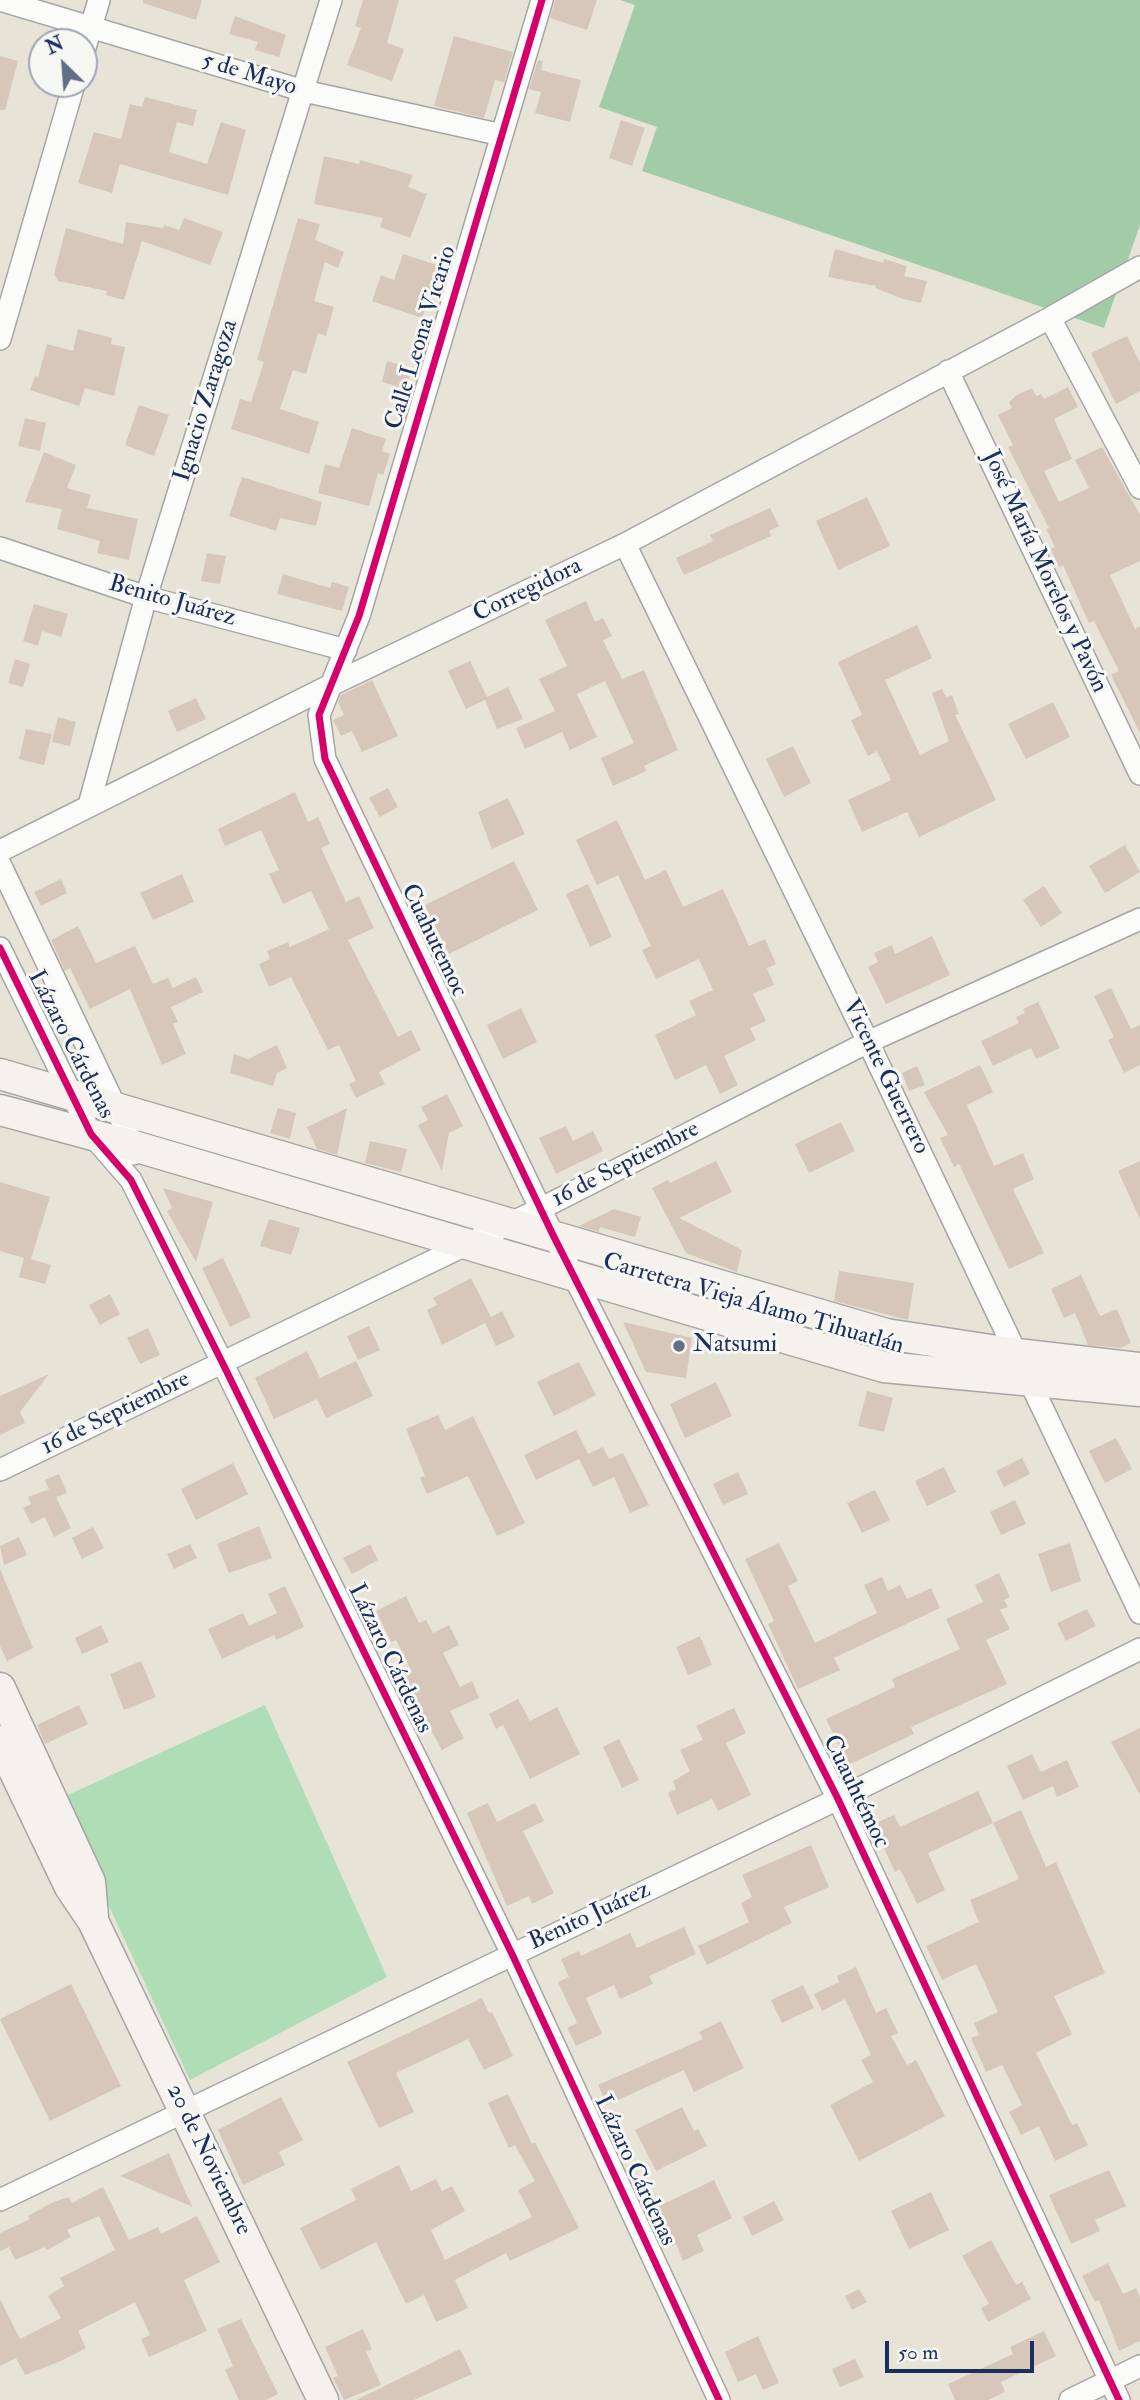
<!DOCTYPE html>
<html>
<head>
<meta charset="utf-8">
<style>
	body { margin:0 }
	#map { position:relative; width:1140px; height:2400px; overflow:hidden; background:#e7e4d7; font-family:"IM FELL Double Pica",serif }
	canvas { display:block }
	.north { position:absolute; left:28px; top:28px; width:70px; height:70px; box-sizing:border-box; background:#f6f6f2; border:2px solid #9ea6b7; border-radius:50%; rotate:335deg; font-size:19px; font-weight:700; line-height:28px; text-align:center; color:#1b2f5e }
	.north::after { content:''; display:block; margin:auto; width:24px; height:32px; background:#626e88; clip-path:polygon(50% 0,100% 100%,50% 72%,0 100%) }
	.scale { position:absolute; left:885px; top:2341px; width:149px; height:32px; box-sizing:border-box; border:4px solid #1b2f5e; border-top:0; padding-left:9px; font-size:21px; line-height:24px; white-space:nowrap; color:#1b2f5e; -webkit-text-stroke:5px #f6f6f2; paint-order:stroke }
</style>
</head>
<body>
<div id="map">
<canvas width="1140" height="2400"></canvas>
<div class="north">N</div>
<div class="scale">50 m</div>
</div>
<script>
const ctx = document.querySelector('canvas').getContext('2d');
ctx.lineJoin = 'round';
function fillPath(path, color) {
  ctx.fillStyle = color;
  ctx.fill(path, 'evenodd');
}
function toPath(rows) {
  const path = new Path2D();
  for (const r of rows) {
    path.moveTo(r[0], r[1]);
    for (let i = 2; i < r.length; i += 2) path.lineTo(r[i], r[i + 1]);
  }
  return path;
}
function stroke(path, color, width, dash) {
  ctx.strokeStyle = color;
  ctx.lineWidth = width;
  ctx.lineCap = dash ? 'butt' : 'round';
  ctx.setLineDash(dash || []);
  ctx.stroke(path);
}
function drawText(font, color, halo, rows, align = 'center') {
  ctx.font = font + ' "IM FELL Double Pica",serif';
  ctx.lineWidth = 6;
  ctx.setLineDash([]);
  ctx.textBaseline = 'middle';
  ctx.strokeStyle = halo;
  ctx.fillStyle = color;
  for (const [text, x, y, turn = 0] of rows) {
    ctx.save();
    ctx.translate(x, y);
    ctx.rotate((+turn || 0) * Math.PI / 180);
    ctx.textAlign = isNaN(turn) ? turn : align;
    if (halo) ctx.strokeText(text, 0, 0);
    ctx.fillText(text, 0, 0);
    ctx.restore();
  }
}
fillPath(toPath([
	[265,1705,387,1977,190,2080,59,1799]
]), '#afddb5');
fillPath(toPath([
	[620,0,1140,0,1140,225,1104,328,642,171,657,127,599,107,635,5]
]), '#a2cca8');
fillPath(toPath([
	[143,0,202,0,196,20,143,3],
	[363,0,399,0,387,43,404,49,392,81,347,65,361,28,355,26],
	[555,0,597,0,587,30,550,18],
	[235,16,286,35,279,57,255,50,258,42,229,34],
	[454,36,513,52,504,82,495,80,484,118,434,106],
	[0,56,18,61,5,110,0,110],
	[538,60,543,61,541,70,581,80,570,122,535,113,541,92,529,89],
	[145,97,197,110,193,126,177,122,169,152,207,164,221,122,246,130,228,195,120,164,112,193,78,183,94,132,121,139,130,104,142,107],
	[621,120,645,128,632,166,609,158],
	[324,156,359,164,360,160,413,175,408,187,427,194,410,238,380,227,383,218,314,204],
	[184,218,223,232,210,265,142,241,124,300,106,295,107,291,58,281,54,274,66,228,123,244,126,222,163,228,164,225,179,230],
	[298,218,320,224,315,240,344,252,338,268,325,262,314,301,334,307,326,336,318,333,306,374,293,370,280,409,319,422,309,454,231,429,240,399,251,402,264,362,257,360],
	[835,249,883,263,884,259,907,266,904,276,927,281,921,303,903,299,875,288,876,286,828,277],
	[403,254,440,266,422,318,372,301,381,275,394,280],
	[78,329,112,338,111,344,125,347,114,396,85,388,79,406,30,390,35,376,38,377,47,344,73,351],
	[1127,336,1140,363,1140,391,1116,404,1091,353],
	[387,361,412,368,406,389,382,382],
	[1068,387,1078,407,1054,419,1072,459,1044,471,1059,502,1089,488,1075,460,1102,447,1140,515,1140,561,1110,575,1135,629,1140,626,1140,733,1111,675,1119,671,1094,621,1089,623,1063,565,1059,567,1051,549,1055,547,1046,529,1049,528,1008,447,1013,445,998,415,1012,408,1009,402,1017,395,1032,388,1036,396,1041,394,1044,399],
	[139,405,169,415,154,456,125,445],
	[25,418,46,423,40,451,18,446],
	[352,428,386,439,382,451,390,454,383,475,378,473,369,506,318,493,325,464,339,468],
	[44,452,76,465,67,488,91,495,87,508,138,519,129,560,97,553,100,541,57,529,62,509,25,502],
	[242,477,322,502,316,526,280,518,276,531,229,516],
	[867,497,890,546,838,570,816,521],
	[770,508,779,526,769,531,771,536,684,575,676,558,713,541,710,535],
	[207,553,226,556,220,584,201,581],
	[283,574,330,588,332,582,349,587,342,611,277,594],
	[586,601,595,622,603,618,612,636,603,640,622,679,644,670,678,750,644,766,646,771,613,786,601,758,634,743,605,681,577,694,597,737,570,750,562,732,525,749,516,728,555,711,539,679,567,666,545,620],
	[34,604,68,614,61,637,42,631,38,646,23,641],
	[917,625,932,658,885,680,920,755,949,741,932,693,942,689,946,697,952,695,959,714,955,715,996,800,919,837,907,812,862,832,848,800,891,780,877,751,868,756,851,720,862,715,838,662],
	[15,659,30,664,23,687,8,683],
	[470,661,487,697,508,687,523,719,497,729,485,700,466,709,448,671],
	[372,680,398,736,362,752,352,731,341,736,333,720,344,715,338,702,341,695],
	[196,698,206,719,177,732,168,711],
	[1053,702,1070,737,1026,759,1008,724],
	[58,717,76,722,70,746,52,742],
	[26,729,52,734,44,765,19,759],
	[793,746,811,783,784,797,766,759],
	[388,788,398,807,380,817,369,798],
	[295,792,308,822,318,817,330,844,321,848,346,902,359,896,374,928,348,940,398,1037,411,1030,421,1050,379,1072,385,1084,356,1098,349,1084,356,1081,339,1045,328,1050,291,977,269,987,259,964,270,959,267,951,288,942,290,947,329,929,311,891,283,904,269,874,279,870,261,830,225,846,218,829],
	[508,798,525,834,492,849,478,812],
	[617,820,645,880,666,870,683,907,723,889,749,946,765,939,776,964,767,968,774,985,753,994,766,1021,750,1028,756,1040,724,1056,738,1085,720,1094,706,1065,675,1080,655,1035,696,1015,689,1001,713,990,699,959,656,979,642,950,651,946,618,875,597,885,576,840],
	[1125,845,1140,872,1105,893,1089,866],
	[514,861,538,910,449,954,425,905],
	[182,874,194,902,153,920,140,893],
	[61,879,67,893,41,906,34,892],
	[588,884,612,937,590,947,566,894],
	[1044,886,1062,913,1041,927,1023,900],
	[78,926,96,963,135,946,153,984,168,978,173,988,196,977,203,992,171,1007,178,1022,173,1024,186,1054,162,1065,130,989,90,1009,70,968,65,971,51,940],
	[932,936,950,975,886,1004,868,967,878,962,874,953,892,945,895,954],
	[1111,988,1131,1029,1140,1025,1140,1065,1124,1073,1108,1040,1114,1037,1094,996],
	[1038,1002,1060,1048,1036,1059,1031,1048,993,1066,981,1041,1019,1023,1016,1017,1025,1013,1023,1009],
	[521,1008,537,1042,503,1059,487,1025],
	[277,1045,287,1068,277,1073,273,1086,230,1073,234,1054,248,1059],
	[980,1065,993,1092,967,1105,994,1166,1023,1153,1034,1179,1013,1189,1044,1253,1009,1269,959,1164,954,1167,940,1138,948,1135,924,1092],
	[917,1066,925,1085,909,1091,902,1073],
	[447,1094,463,1126,449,1133,442,1171,418,1125,428,1120,421,1107],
	[278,1108,296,1113,290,1139,270,1133],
	[347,1108,337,1155,317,1149,307,1127],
	[841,1122,855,1151,809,1173,795,1144],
	[566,1126,573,1141,593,1131,603,1151,556,1174,539,1138],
	[370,1141,407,1149,401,1172,365,1163],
	[716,1161,732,1192,679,1218,742,1250,737,1272,686,1253,652,1188,668,1180,670,1183],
	[1140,1161,1140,1219,1118,1171],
	[0,1182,50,1197,31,1259,51,1265,45,1284,19,1277,24,1258,0,1251],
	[163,1188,213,1202,196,1262,167,1211,172,1208],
	[614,1209,641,1217,635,1237,600,1227,599,1232,579,1226],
	[269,1219,300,1228,291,1255,260,1246],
	[223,1258,251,1317,230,1327,202,1268],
	[839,1271,914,1283,908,1320,834,1301],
	[1081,1275,1100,1316,1117,1309,1131,1343,1120,1348,1088,1345,1075,1313,1064,1318,1051,1289],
	[471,1278,491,1317,502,1311,515,1337,496,1346,485,1323,442,1345,427,1310,437,1305,433,1298],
	[110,1294,120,1314,100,1325,89,1305],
	[623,1322,692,1338,686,1378,646,1372],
	[369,1326,380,1350,358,1360,347,1336],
	[148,1328,160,1355,140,1364,127,1338],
	[307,1351,320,1378,356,1361,373,1396,326,1418,317,1399,274,1419,255,1378],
	[579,1362,596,1395,554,1416,537,1382],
	[49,1374,20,1412,25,1423,0,1435,0,1396],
	[716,1382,732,1416,685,1438,670,1404],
	[867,1391,893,1398,884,1432,858,1426],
	[438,1415,445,1430,473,1416,525,1523,497,1536,468,1476,427,1494,420,1478,425,1476,406,1429],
	[576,1430,588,1454,603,1447,609,1459,623,1453,649,1505,630,1513,614,1477,593,1487,579,1459,536,1480,524,1455],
	[1116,1438,1132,1469,1105,1483,1089,1451],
	[1022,1458,1030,1474,1004,1487,996,1471],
	[233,1463,248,1494,196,1520,181,1489],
	[944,1467,956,1492,927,1506,915,1481],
	[738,1472,748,1494,723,1505,713,1484],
	[59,1474,67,1493,56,1497,71,1528,54,1537,45,1517,31,1524,23,1508,31,1504,28,1497,49,1489,45,1480],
	[875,1490,890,1520,862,1533,847,1503],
	[1015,1500,1026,1524,1001,1535,990,1512],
	[259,1526,272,1558,229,1573,217,1544],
	[93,1527,104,1548,82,1559,72,1538],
	[19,1537,27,1555,4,1565,0,1546],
	[779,1543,798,1581,788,1586,815,1643,877,1613,864,1585,882,1577,888,1591,900,1585,907,1599,931,1588,940,1608,834,1658,840,1670,798,1689,768,1624,774,1621,745,1559],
	[1070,1543,1081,1581,1051,1592,1038,1554],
	[190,1544,197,1558,174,1569,167,1554],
	[370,1544,378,1560,352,1574,343,1558],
	[0,1569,33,1648,7,1661,0,1646],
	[999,1573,1010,1597,1004,1600,1008,1607,1000,1610,1010,1629,986,1640,1007,1684,911,1727,914,1734,848,1765,826,1719,895,1687,892,1679,960,1649,946,1619,983,1602,975,1585],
	[285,1586,304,1627,276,1640,274,1635,222,1659,208,1629,243,1613,249,1626,277,1613,268,1594],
	[406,1596,419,1623,426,1620,433,1633,449,1625,459,1645,443,1653,460,1687,472,1681,479,1698,450,1711,464,1738,442,1750,417,1705,413,1707,399,1681,412,1672,396,1640,391,1642,376,1611],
	[1087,1609,1096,1626,1066,1641,1057,1623],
	[101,1625,109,1642,82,1654,75,1638],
	[700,1636,712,1665,688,1675,676,1647],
	[141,1661,156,1697,124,1710,110,1674],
	[518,1699,530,1721,557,1707,580,1754,530,1779,503,1725,496,1729,489,1714],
	[79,1705,88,1724,45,1744,37,1725],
	[734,1708,746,1733,726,1743,751,1795,718,1811,712,1799,677,1815,668,1793,676,1789,673,1781,690,1771,680,1750,703,1740,696,1726],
	[1140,1728,1140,1795,1111,1742],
	[619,1739,639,1780,622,1788,603,1747],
	[1032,1754,1041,1772,1067,1760,1079,1787,1057,1797,1053,1786,1023,1800,1007,1766],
	[978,1791,993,1823,928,1853,945,1890,917,1904,900,1869,895,1872,873,1824,894,1815,900,1827],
	[488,1803,497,1822,535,1803,544,1821,523,1831,554,1893,532,1904,529,1896,507,1906,467,1813],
	[1021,1810,1046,1867,1056,1862,1105,1973,1054,1996,1072,2034,1036,2053,1072,2125,1077,2123,1088,2145,1055,2161,1039,2126,1021,2135,1009,2112,1022,2105,1002,2065,986,2072,971,2038,979,2035,974,2023,998,2012,976,1964,942,1980,926,1946,979,1922,970,1900,1019,1879,993,1823],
	[811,1845,829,1887,784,1907,792,1923,707,1965,698,1946,749,1922,741,1903,752,1897,742,1875],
	[684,1927,696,1954,649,1976,653,1984,620,1999,614,1985,586,1998,602,2034,576,2046,567,2028,577,2023,558,1982,569,1977,561,1959,579,1951,581,1956,630,1933,637,1948],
	[856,1967,876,2013,886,2008,898,2033,891,2036,907,2065,916,2060,945,2116,859,2161,830,2105,873,2082,861,2060,871,2055,845,1999,822,2011,814,1994,839,1982,837,1976],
	[71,1984,121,2086,50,2121,0,2019],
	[803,1985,814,2008,782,2023,771,2000],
	[482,1998,489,2013,492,2012,513,2056,484,2070,468,2039,396,2073,414,2112,379,2128,347,2062],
	[721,2021,744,2068,694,2092,684,2070,607,2105,598,2085,703,2039,699,2032],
	[508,2094,532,2144,535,2142,579,2228,510,2261,506,2253,455,2280,468,2308,436,2322,424,2295,406,2304,376,2242,321,2270,300,2228,356,2200,351,2189,399,2165,411,2191,436,2179,442,2191,452,2186,465,2211,431,2230,445,2260,532,2217,518,2190,535,2181,515,2145,509,2148,488,2103],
	[281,2097,303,2140,279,2152,285,2165,243,2185,218,2130],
	[682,2107,694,2131,698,2129,707,2146,656,2171,635,2130],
	[169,2153,186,2194,193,2207,120,2176],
	[1109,2170,1126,2206,1095,2220,1100,2231,1071,2244,1049,2195],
	[714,2180,732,2218,697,2235,704,2251,683,2261,676,2244,672,2246,655,2208],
	[103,2187,129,2240,158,2227,161,2234,197,2216,220,2262,184,2280,207,2331,149,2357,141,2339,150,2335,135,2302,78,2331,86,2348,63,2360,25,2375,16,2358,0,2366,0,2299,20,2339,61,2318,48,2296,64,2286,60,2278,115,2250,99,2216,67,2230,71,2237,47,2250,45,2247,15,2260,9,2247,0,2251,0,2233,30,2219,28,2216,53,2202,69,2197,72,2203],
	[931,2192,949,2230,909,2249,891,2211],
	[774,2201,784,2220,752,2236,743,2217],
	[991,2240,1016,2285,1022,2282,1031,2299,988,2322,981,2308,989,2304,962,2256],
	[1108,2263,1123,2294,1136,2288,1140,2297,1140,2341,1119,2351,1099,2300,1095,2302,1082,2276],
	[859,2289,867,2302,852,2310,845,2296],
	[241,2319,278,2394,266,2400,239,2400,225,2370,233,2366,217,2329],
	[363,2329,372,2349,366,2352,381,2385,344,2400,333,2378,338,2376,325,2347],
	[1044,2331,1056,2356,1001,2382,1005,2392,988,2400,955,2400,948,2384,1013,2354,1010,2347],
	[758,2336,779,2383,763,2390,756,2374,738,2382,725,2352],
	[460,2349,472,2374,414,2400,356,2400],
	[855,2359,864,2377,840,2387,832,2369]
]), '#d7c7ba');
const street = toPath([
	[0,0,304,91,502,135],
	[542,0,359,616,319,715,325,759,553,1235,838,1799,1119,2400],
	[84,51,99,0],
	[1050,318,1140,488],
	[0,339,74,84],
	[948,371,1140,774],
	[625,544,868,1042,1140,1613],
	[0,548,146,597,346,650],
	[89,805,146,597,331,0],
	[0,851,331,685,625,544,1050,318,1140,267],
	[0,864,134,1146,133,1154],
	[0,948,91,1134,131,1180,222,1362,512,1954,719,2400],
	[0,1470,540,1209,868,1042,1140,919],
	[0,2200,838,1799,1140,1649],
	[1070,2400,1140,2366]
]);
const secondary = toPath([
	[0,1074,886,1334,1017,1354,1140,1368],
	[0,1110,134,1146,884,1367,1140,1391],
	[0,1688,90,1882,93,1917],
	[0,1741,70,1887,93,1921,323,2400]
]);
stroke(street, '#a5a6a4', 24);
stroke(secondary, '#a5a6a4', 33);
stroke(street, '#fbfbf9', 21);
stroke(secondary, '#f5f2ee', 30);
stroke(toPath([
	[542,0,359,616,319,715,325,759,553,1235,838,1799,1119,2400],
	[0,948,91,1134,131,1180,222,1362,512,1954,719,2400]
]), '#d6006c', 7);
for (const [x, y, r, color] of [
	[679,1346,7,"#626e88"]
]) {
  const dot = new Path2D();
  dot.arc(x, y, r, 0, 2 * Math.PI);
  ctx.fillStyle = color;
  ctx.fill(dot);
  stroke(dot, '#f6f6f2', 2.5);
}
drawText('24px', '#1b2f5e', '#f6f6f2', [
	["5 de Mayo",249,75,17],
	["Calle Leona Vicario",422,338,-73],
	["Ignacio Zaragoza",207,401,-73],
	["José María Morelos y Pavón",1044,572,65],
	["Corregidora",528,591,-26],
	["Benito Juárez",172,602,16],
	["Cuahutemoc",433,941,64],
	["Lázaro Cárdenas",70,1045,63],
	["Vicente Guerrero",885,1077,64],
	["16 de Septiembre",626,1165,-27],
	["Carretera Vieja Álamo Tihuatlán",753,1305,16],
	["16 de Septiembre",116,1414,-26],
	["Lázaro Cárdenas",389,1659,64],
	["Cuauhtémoc",855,1792,64],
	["Benito Juárez",590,1917,-25],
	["20 de Noviembre",208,2160,64],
	["Lázaro Cárdenas",634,2171,65]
]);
drawText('24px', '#1b2f5e', '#f6f6f2', [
	["Natsumi",693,1346]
], 'left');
</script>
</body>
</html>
